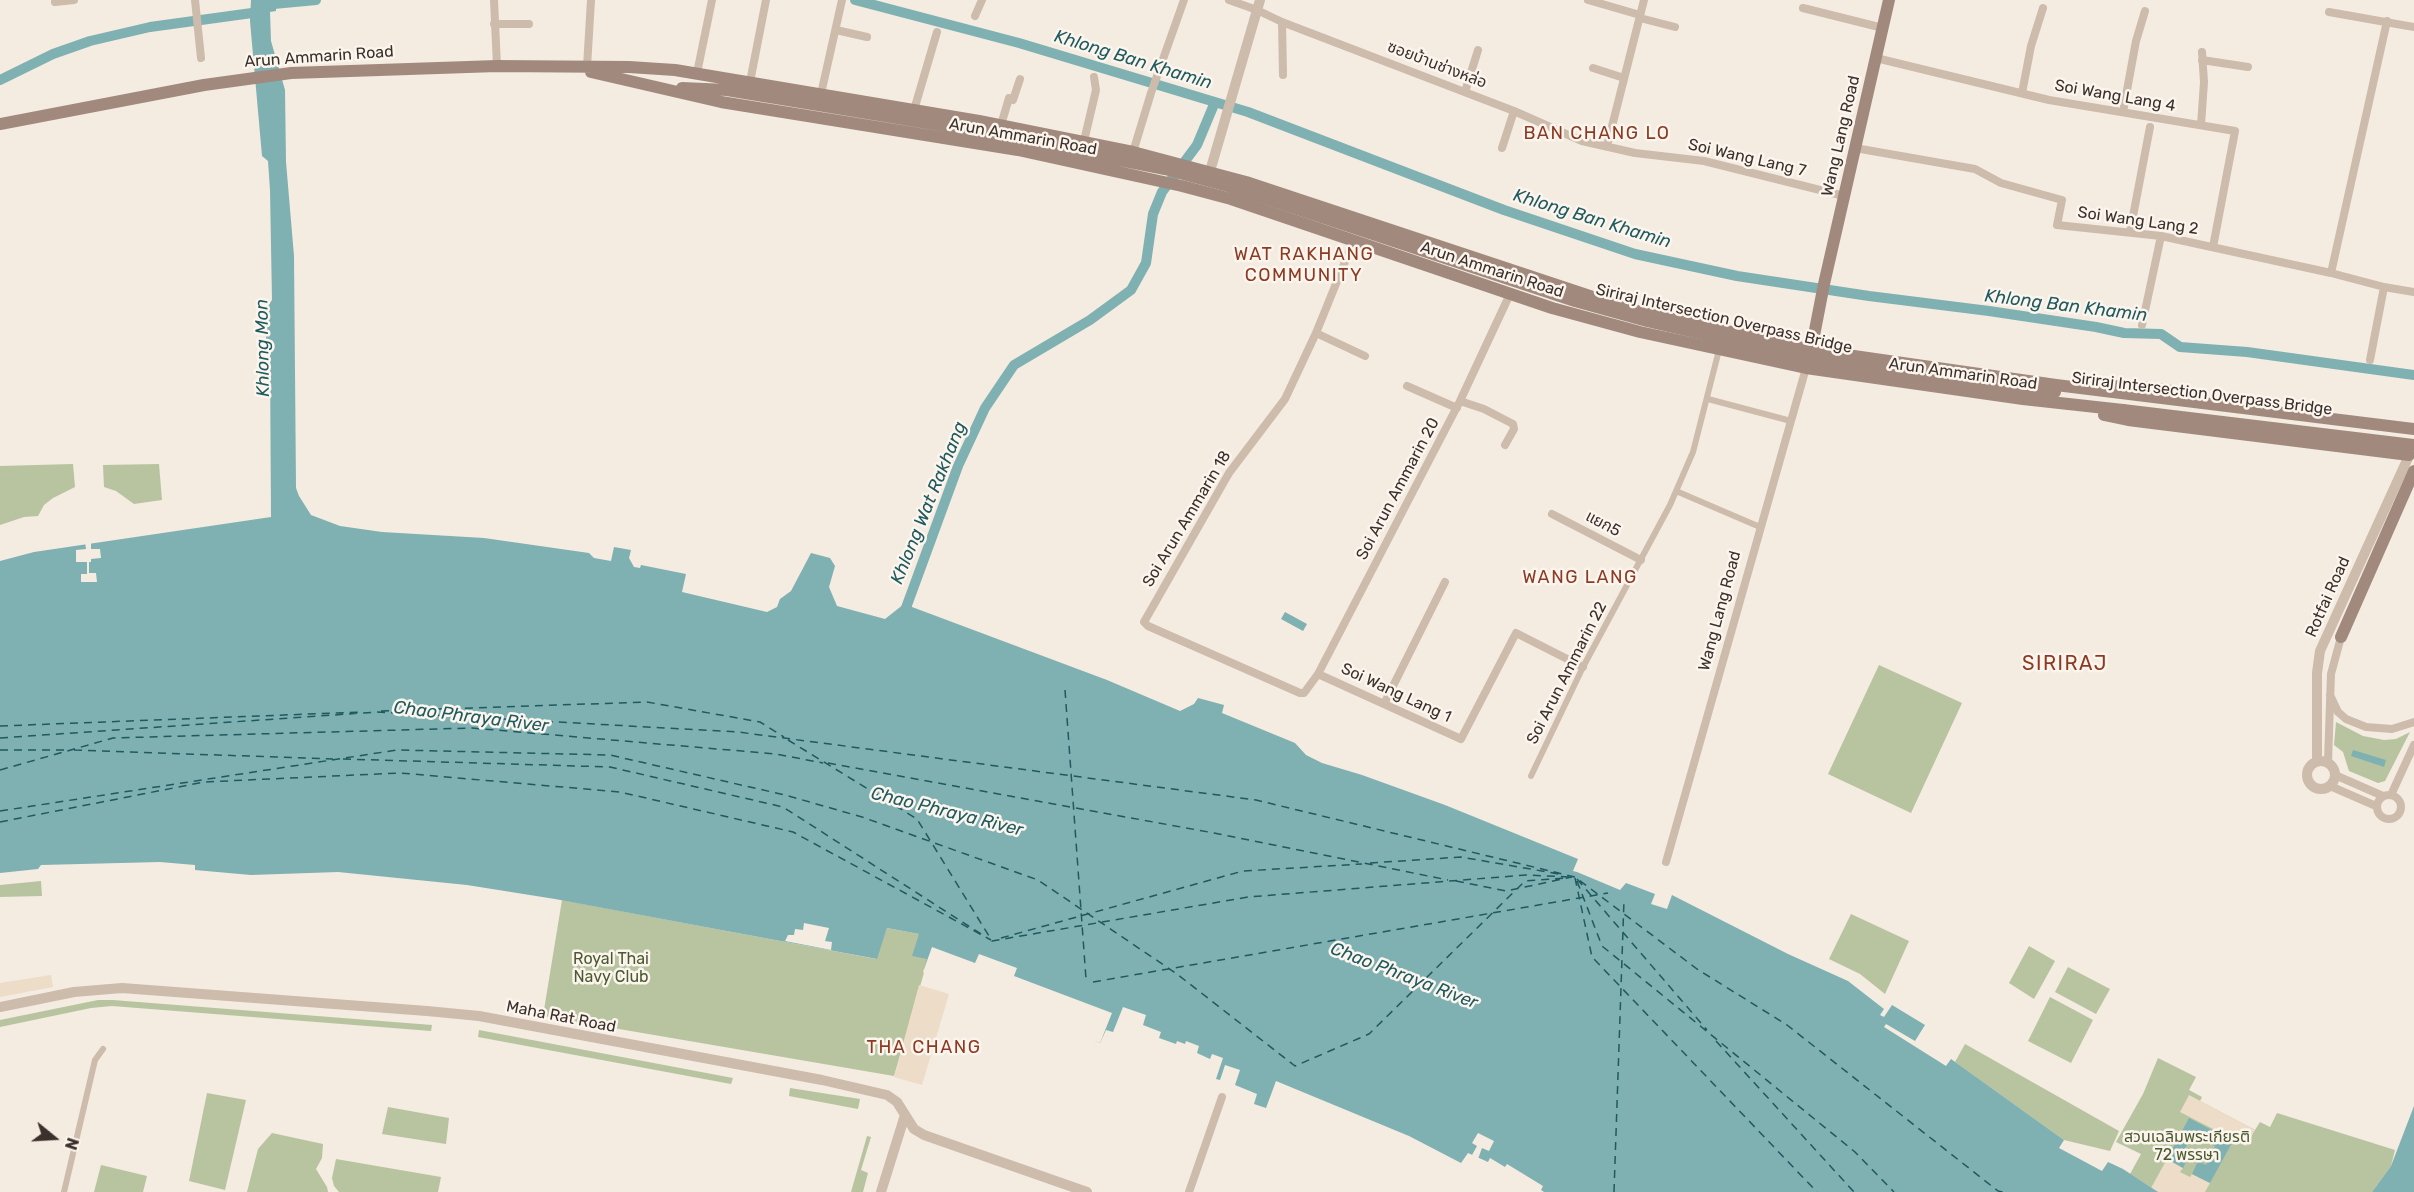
<!DOCTYPE html>
<html>
<head>
<meta charset="utf-8">
<style>
	body { margin:0 }
	#map { position:relative; width:2414px; height:1192px; overflow:hidden; background:#f4ebe1; font-family:Rubik,sans-serif }
	canvas { display:block }
	.north { position:absolute; left:24px; top:1108px; width:60px; height:60px; -webkit-text-stroke:4px #fbf5ee; paint-order:stroke; rotate:108deg; font-size:16px; font-weight:700; line-height:24px; text-align:center; color:#3b302b }
	.north::after { content:''; display:block; margin:auto; width:21px; height:27px; background:#3b302b; clip-path:polygon(50% 0,100% 100%,50% 72%,0 100%) }
</style>
</head>
<body>
<div id="map">
<canvas width="2414" height="1192"></canvas>
<div class="north">N</div>
</div>
<script>
const ctx = document.querySelector('canvas').getContext('2d');
ctx.lineJoin = 'round';
function fillPath(path, color) {
  ctx.fillStyle = color;
  ctx.fill(path, 'evenodd');
}
function toPath(rows) {
  const path = new Path2D();
  for (const r of rows) {
    if (r.length === 3) {
      path.moveTo(r[0] + r[2], r[1]);
      path.arc(r[0], r[1], r[2], 0, 2 * Math.PI);
      continue;
    }
    path.moveTo(r[0], r[1]);
    for (let i = 2; i < r.length; i += 2) path.lineTo(r[i], r[i + 1]);
  }
  return path;
}
function stroke(path, color, width, dash) {
  ctx.strokeStyle = color;
  ctx.lineWidth = width;
  ctx.lineCap = dash ? 'butt' : 'round';
  ctx.setLineDash(dash || []);
  ctx.stroke(path);
}
function drawText(font, color, halo, rows, align = 'center') {
  ctx.font = font + ' Rubik,"Noto Sans Thai",sans-serif';
  ctx.lineWidth = 5;
  ctx.setLineDash([]);
  ctx.textBaseline = 'middle';
  ctx.strokeStyle = halo;
  ctx.fillStyle = color;
  for (const [text, x, y, turn = 0] of rows) {
    ctx.save();
    ctx.translate(x, y);
    ctx.rotate((+turn || 0) * Math.PI / 180);
    ctx.textAlign = isNaN(turn) ? turn : align;
    if (halo) ctx.strokeText(text, 0, 0);
    ctx.fillText(text, 0, 0);
    ctx.restore();
  }
}
fillPath(toPath([
	[73,464,75,487,53,498,44,505,38,516,24,517,0,525,0,466],
	[159,464,162,500,134,504,116,491,104,487,103,465],
	[1879,665,1962,703,1911,813,1828,774],
	[2336,722,2363,736,2384,740,2396,739,2410,732,2385,781,2378,783,2349,771,2343,752,2334,745],
	[41,881,42,896,0,897,0,885],
	[562,900,876,959,887,928,919,934,928,959,894,1076,543,1016],
	[1851,914,1909,941,1885,994,1860,974,1829,959],
	[2029,946,2055,961,2034,999,2009,983],
	[2068,967,2110,989,2096,1014,2055,992],
	[2050,997,2093,1020,2071,1063,2028,1041],
	[98,1000,113,1000,432,1025,431,1031,112,1006,91,1008,0,1027,0,1020],
	[479,1030,733,1078,731,1084,478,1037],
	[1965,1044,2119,1131,2110,1151,2064,1140,1955,1062],
	[2158,1058,2196,1077,2189,1090,2202,1097,2200,1101,2255,1130,2260,1122,2270,1127,2277,1113,2395,1150,2391,1166,2372,1192,2158,1192,2130,1174,2141,1154,2116,1142,2143,1094],
	[790,1088,860,1099,858,1109,789,1096],
	[207,1093,246,1100,225,1190,189,1181],
	[388,1107,449,1118,446,1144,382,1134],
	[272,1133,323,1144,322,1158,316,1169,327,1187,328,1192,247,1192,258,1149],
	[867,1136,871,1137,861,1170,868,1173,863,1192,851,1192],
	[336,1159,441,1177,438,1192,339,1192,334,1186,332,1178],
	[101,1165,147,1176,143,1192,94,1192]
]), '#b8c4a0');
fillPath(toPath([
	[51,975,53,987,0,997,0,983],
	[919,985,949,994,922,1085,894,1077],
	[2189,1095,2255,1130,2246,1146,2180,1112],
	[2167,1159,2183,1168,2180,1172,2190,1177,2192,1174,2210,1183,2205,1192,2158,1192,2151,1188]
]), '#ecdcc8');
fillPath(toPath([
	[251,0,276,0,276,11,270,12,271,41,285,90,286,162,294,256,296,488,299,496,311,515,340,526,382,532,484,538,589,553,594,558,611,561,614,547,631,550,629,558,634,567,640,568,641,565,686,574,682,592,767,612,777,607,780,599,791,591,811,553,830,558,835,566,829,587,837,606,885,619,904,604,1107,680,1180,711,1194,704,1198,698,1224,705,1222,713,1295,743,1306,755,1322,763,1362,775,1445,805,1578,859,1573,871,1577,872,1620,890,1626,883,1655,894,1651,904,1667,909,1672,895,1788,954,1848,981,1884,1009,1880,1015,1884,1017,1892,1005,1925,1025,1915,1041,1886,1024,1884,1027,1946,1066,1951,1059,2064,1140,2059,1148,2102,1171,2108,1162,2123,1169,2158,1192,1544,1192,1541,1190,1543,1186,1507,1164,1505,1167,1490,1158,1488,1162,1468,1153,1461,1163,1409,1136,1276,1081,1266,1108,1254,1104,1257,1094,1235,1085,1240,1070,1225,1065,1220,1080,1216,1079,1223,1058,1212,1054,1210,1059,1197,1053,1199,1046,1186,1041,1185,1044,1177,1041,1176,1044,1159,1038,1161,1032,1143,1025,1146,1015,1123,1007,1113,1032,1106,1030,1100,1043,1032,1012,924,969,927,959,912,956,919,934,887,928,877,959,555,899,467,885,338,872,251,875,195,870,195,865,160,862,41,865,38,869,0,873,0,561,34,552,271,517,270,355,266,350,266,309,272,300,270,190,268,161,262,156,250,21],
	[1285,612,1307,624,1303,631,1281,619],
	[2353,750,2386,760,2384,767,2351,756],
	[2414,1106,2414,1192,2372,1192,2391,1166],
	[2189,1118,2233,1141,2210,1183,2192,1174,2198,1161,2206,1165,2215,1146,2193,1134,2183,1152,2189,1156,2183,1168,2167,1159]
]), '#7fb0b2');
fillPath(toPath([
	[91,541,91,549,100,549,101,558,91,559,91,562,89,562,89,573,96,573,97,582,81,582,81,574,87,574,87,562,76,562,76,550,86,549,85,542],
	[804,923,829,928,825,941,832,942,831,950,785,941,788,935,794,935,795,929,803,930],
	[932,947,975,963,979,954,1017,968,1014,976,1112,1013,1100,1043,928,976,923,972],
	[1478,1133,1494,1141,1489,1151,1482,1148,1478,1159,1472,1155,1477,1146,1472,1143]
]), '#f4ebe1');
stroke(toPath([
	[855,0,1019,43,1248,112,1504,210,1635,254,1737,276,1869,296,1989,311,2096,327,2124,333,2161,334,2180,347,2247,352,2414,375],
	[0,80,53,54,90,41,150,27,252,13,263,5,316,0],
	[903,616,958,466,985,408,1014,365,1090,320,1131,290,1146,263,1153,214,1162,192,1197,145,1215,102]
]), '#7fb0b2', 10);
stroke(toPath([
	[1065,690,1086,979],
	[381,711,647,702,760,722,784,737],
	[0,726,362,712],
	[0,738,377,712,738,732,1256,800,1575,877,1697,969,1787,1025,1998,1191,2003,1192],
	[788,740,917,819,992,941,1248,897,1526,875,1571,877],
	[0,750,69,750],
	[74,750,333,759],
	[343,759,610,767,783,807,981,934],
	[828,763,1214,833,1448,880],
	[0,770,113,738,472,728,776,754,823,763],
	[0,811,397,750,610,755,785,795,862,817,1038,880,1177,974,1295,1066,1369,1034,1525,881,1565,878],
	[0,822,204,782,400,773,620,792,793,832,991,940],
	[1370,863,1461,857,1559,874],
	[1575,878,1592,957,1817,1192],
	[1577,879,1707,1030],
	[1456,881,1506,891,1572,877],
	[1577,881,1602,946,1855,1152,1894,1192],
	[1001,938,1243,871,1362,864],
	[1093,982,1608,893],
	[1716,1041,1854,1192],
	[1614,1192,1624,900]
]), '#1f5a5e', 1.5, [8, 6]);
stroke(toPath([
	[1708,399,1791,421],
	[1676,491,1760,527],
	[1531,776,1583,667,1670,505,1693,452,1719,350],
	[64,1192,95,1060,103,1049]
]), '#cdbbac', 6);
stroke(toPath([
	[195,0,201,58],
	[494,0,497,66],
	[1229,0,1257,10,1282,22,1514,111,1582,141,1635,153,1704,161,1844,196],
	[1588,0,1640,15],
	[55,2,74,0],
	[1803,8,1883,28],
	[2329,12,2414,27],
	[975,16,982,0],
	[1640,18,1675,27],
	[1282,22,1283,75],
	[494,24,529,24],
	[836,30,867,37],
	[1876,58,2049,100,2235,131,2213,247],
	[2202,60,2248,67],
	[587,67,591,0],
	[1593,68,1624,78],
	[697,73,712,0],
	[750,82,766,0],
	[1465,92,1478,50],
	[2022,93,2031,46,2043,8],
	[821,94,842,0],
	[914,110,937,32],
	[2123,112,2136,41,2145,11],
	[1001,125,1009,98,1013,100,1020,79],
	[2201,125,2204,82,2202,52],
	[1084,141,1096,90,1094,77],
	[1607,146,1644,0],
	[1502,148,1514,111],
	[1855,148,1975,169,2001,183,2062,200,2057,225,2161,236,2331,273,2384,287,2414,292],
	[1133,152,1151,93,1184,0],
	[2130,232,2150,127],
	[1353,242,1316,333,1285,399,1229,473,1144,622,1148,626,1300,693,1304,693,1318,674,1460,401,1510,294],
	[2331,273,2387,21],
	[2142,325,2161,236],
	[1316,333,1365,356],
	[2370,360,2384,287],
	[1407,386,1457,408],
	[1460,401,1484,409,1513,424,1514,429,1505,445],
	[1552,514,1641,560],
	[1318,674,1461,739,1516,633,1583,667],
	[2330,695,2338,712,2346,719,2366,727,2392,729,2414,722],
	[1384,704,1445,582],
	[2328,762,2331,674,2341,637],
	[2335,775,2383,796],
	[2330,786,2376,806],
	[2389,807,12],
	[2391,795,2414,745],
	[1666,862,1806,368],
	[1189,1192,1222,1097]
]), '#cdbbac', 8);
stroke(toPath([
	[1208,178,1260,0],
	[2321,775,14],
	[2317,761,2317,673,2320,651,2412,449],
	[0,1007,74,992,122,988,427,1011,479,1016,822,1080,887,1095,897,1102,914,1129,924,1135,1087,1192],
	[881,1192,905,1115]
]), '#cdbbac', 10);
stroke(toPath([
	[591,72,721,102,1018,150,1182,186,1231,199,1552,308,1640,332,1806,368,2023,399,2123,410],
	[682,88,727,90,958,128,1165,169],
	[0,124,204,85,291,73,497,66,629,67,675,70,979,121,1133,152,1246,182,1629,309,1812,350,2056,385,2414,429],
	[1810,356,1824,284,1889,0],
	[2111,386,2141,387,2171,391],
	[2104,415,2128,420,2409,455],
	[2341,637,2414,471]
]), '#a18a7d', 12);
stroke(toPath([
	[1165,169,1228,186,1575,301,1647,321,1767,349,1854,366,2055,392],
	[2123,410,2414,445]
]), '#a18a7d', 12);
drawText('16px', '#3b302b', '#fbf5ee', [
	["Arun Ammarin Road",319,57,-4],
	["ซอยบ้านช่างหล่อ",1437,65,21],
	["Soi Wang Lang 4",2115,96,10],
	["Wang Lang Road",1841,136,-77],
	["Arun Ammarin Road",1023,137,10],
	["Soi Wang Lang 7",1747,158,13],
	["Soi Wang Lang 2",2138,221,8],
	["Arun Ammarin Road",1492,270,18],
	["Siriraj Intersection Overpass Bridge",1724,319,13],
	["Arun Ammarin Road",1963,374,8],
	["Siriraj Intersection Overpass Bridge",2202,394,7],
	["Soi Arun Ammarin 20",1398,489,-62],
	["Soi Arun Ammarin 18",1187,519,-59],
	["แยก5",1603,524,28],
	["Rotfai Road",2328,597,-66],
	["Wang Lang Road",1720,611,-75],
	["Soi Arun Ammarin 22",1567,673,-63],
	["Soi Wang Lang 1",1396,693,25],
	["Maha Rat Road",561,1017,11]
]);
drawText('16px', '#4a5a2e', '#fbf5ee', [
	["Royal Thai",611,959],
	["Navy Club",611,977],
	["สวนเฉลิมพระเกียรติ",2187,1137],
	["72 พรรษา",2187,1155]
]);
drawText('italic 18px', '#1f5a5e', '#fbf5ee', [
	["Khlong Ban Khamin",1133,60,17],
	["Khlong Ban Khamin",1592,219,17],
	["Khlong Ban Khamin",2066,306,7],
	["Khlong Mon",263,348,-91],
	["Khlong Wat Rakhang",929,503,-68],
	["Chao Phraya River",471,717,7],
	["Chao Phraya River",947,812,14],
	["Chao Phraya River",1404,976,21]
]);
ctx.letterSpacing = '1.5px';
drawText('18px', '#8c3b22', '#fbf5ee', [
	["BAN CHANG LO",1597,134],
	["WAT RAKHANG",1304,255],
	["COMMUNITY",1304,276],
	["WANG LANG",1580,578],
	["THA CHANG",924,1048]
]);
ctx.letterSpacing = '0px';
ctx.letterSpacing = '1.5px';
drawText('20px', '#8c3b22', '#fbf5ee', [
	["SIRIRAJ",2065,664]
]);
ctx.letterSpacing = '0px';
</script>
</body>
</html>
